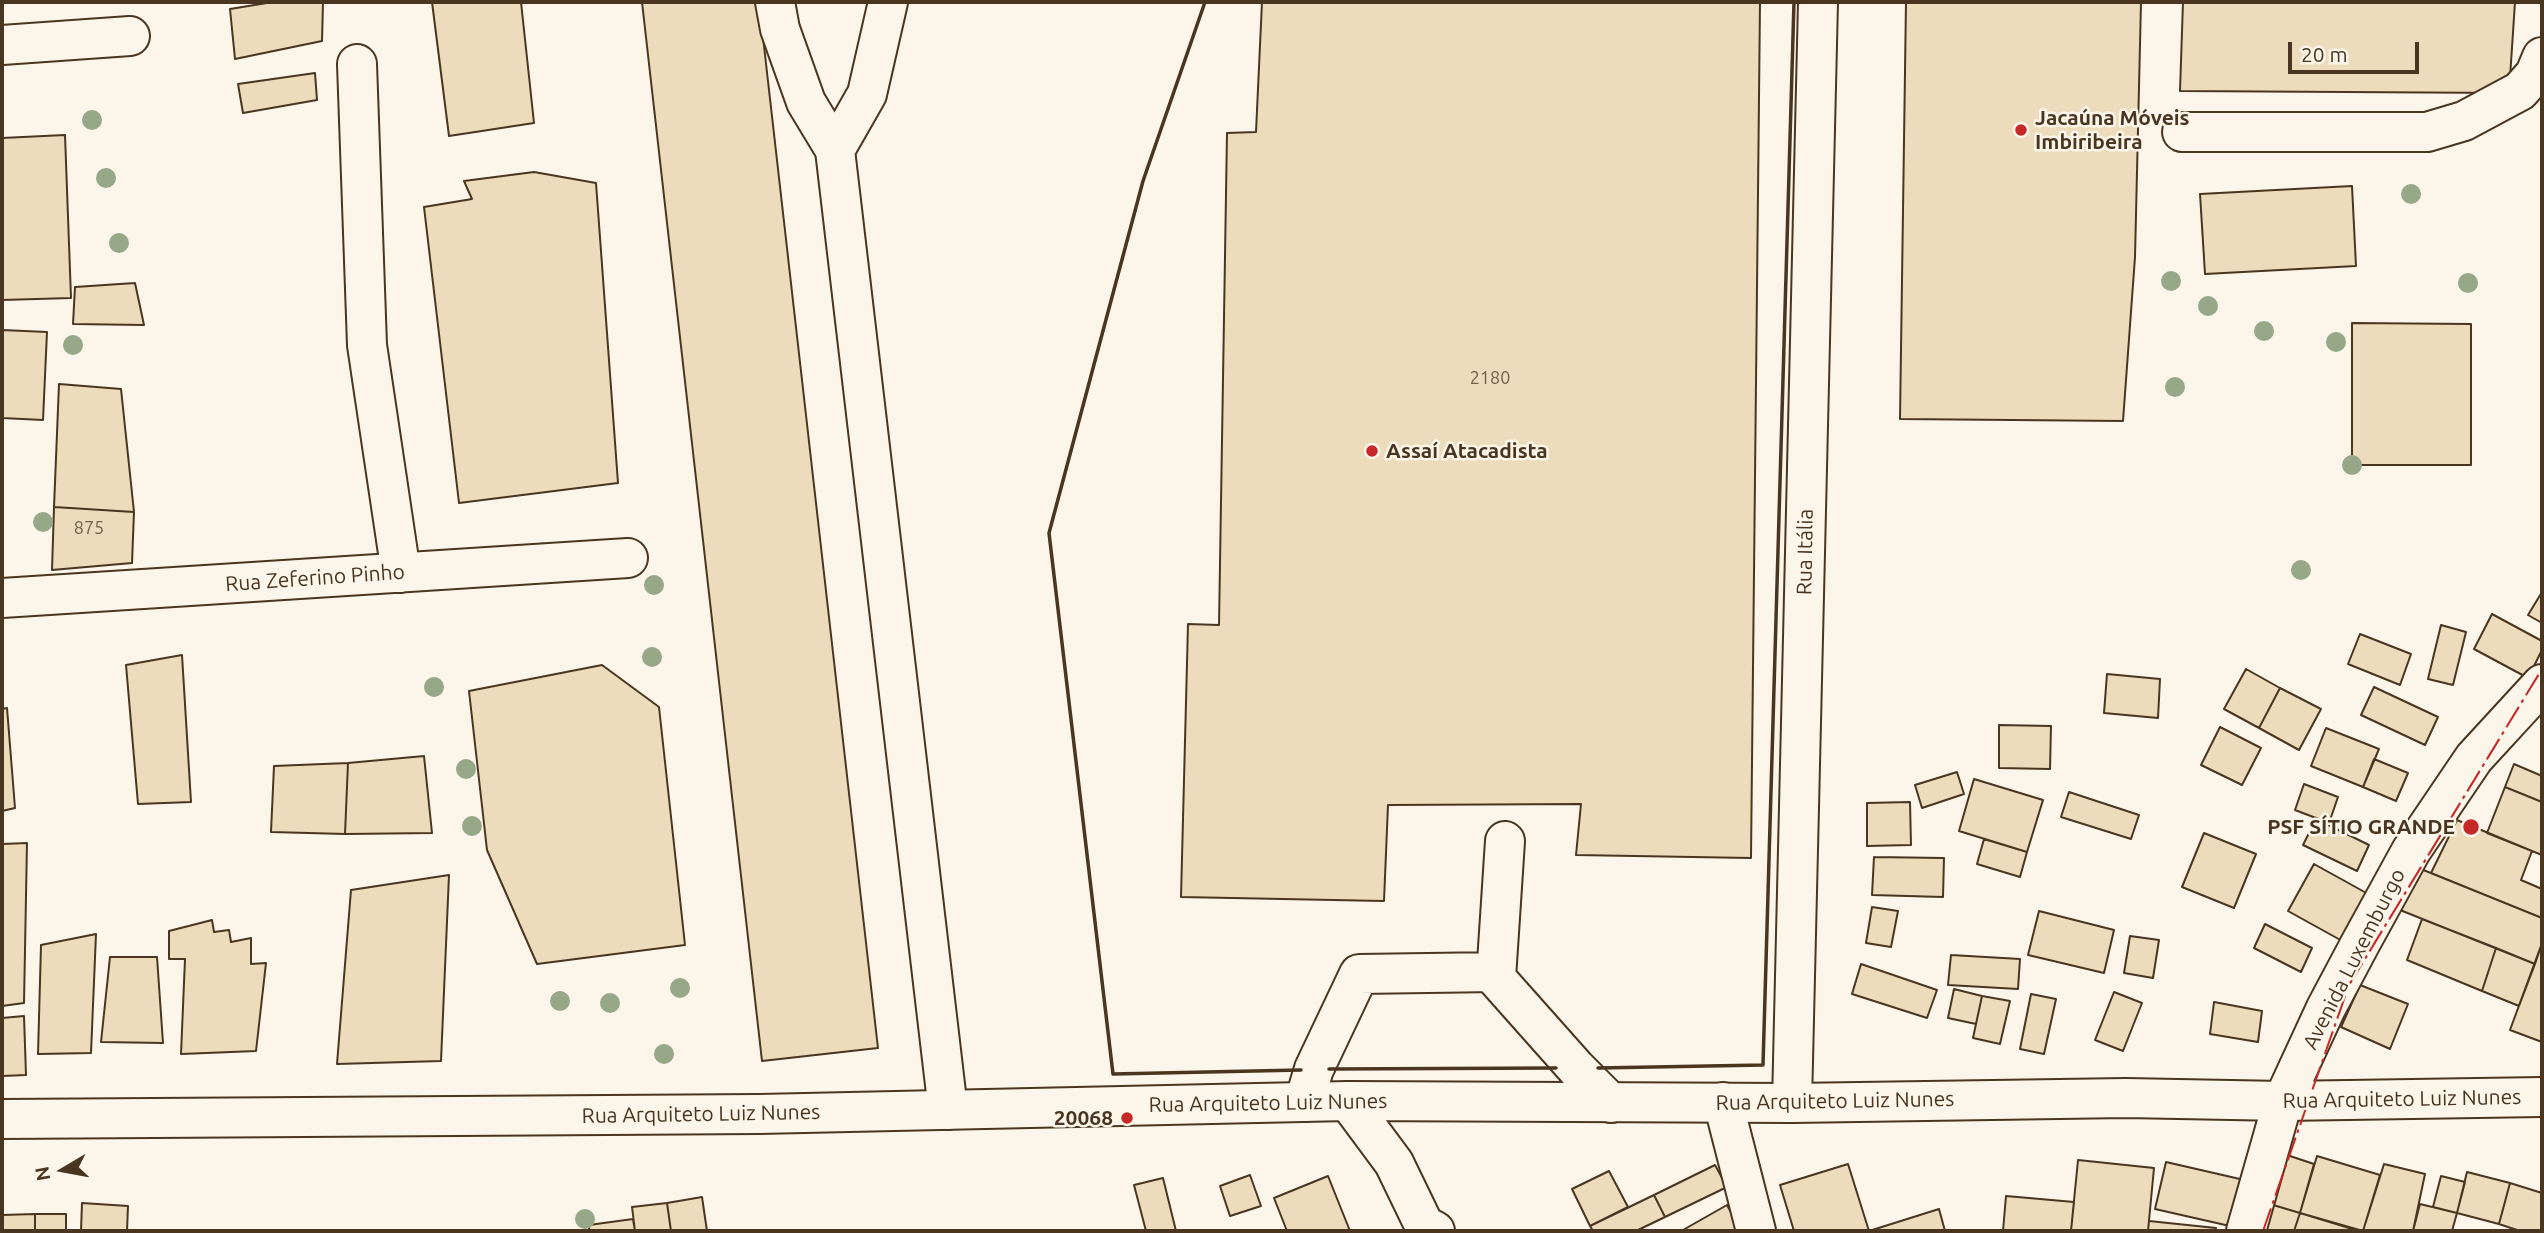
<!DOCTYPE html>
<html>
<head>
<meta charset="utf-8">
<style>
	body { margin:0 }
	#map { position:relative; width:2544px; height:1233px; overflow:hidden; background:#fbf6e9; font-family:Ubuntu,sans-serif }
	canvas { display:block }
	.frame { position:absolute; inset:0; border:4px solid #4a3520; pointer-events:none }
	.north { position:absolute; left:28px; top:1135px; width:70px; height:70px; -webkit-text-stroke:5px #fbf6e9; paint-order:stroke; rotate:260deg; font-size:19px; font-weight:700; line-height:28px; text-align:center; color:#4a3520 }
	.north::after { content:''; display:block; margin:auto; width:24px; height:32px; background:#4a3520; clip-path:polygon(50% 0,100% 100%,50% 72%,0 100%) }
	.scale { position:absolute; left:2288px; top:42px; width:131px; height:32px; box-sizing:border-box; border:4px solid #4a3520; border-top:0; padding-left:9px; font-size:21px; line-height:24px; white-space:nowrap; color:#4a3520; -webkit-text-stroke:5px #fbf6e9; paint-order:stroke }
</style>
</head>
<body>
<div id="map">
<canvas width="2544" height="1233"></canvas>
<div class="frame"></div>
<div class="north">N</div>
<div class="scale">20 m</div>
</div>
<script>
const ctx = document.querySelector('canvas').getContext('2d');
ctx.lineJoin = 'round';
function fillPath(path, color) {
  ctx.fillStyle = color;
  ctx.fill(path, 'evenodd');
}
function toPath(rows) {
  const path = new Path2D();
  for (const r of rows) {
    path.moveTo(r[0], r[1]);
    for (let i = 2; i < r.length; i += 2) path.lineTo(r[i], r[i + 1]);
  }
  return path;
}
function stroke(path, color, width, dash) {
  ctx.strokeStyle = color;
  ctx.lineWidth = width;
  ctx.lineCap = dash ? 'butt' : 'round';
  ctx.setLineDash(dash || []);
  ctx.stroke(path);
}
function drawText(font, color, halo, rows, align = 'center') {
  ctx.font = font + ' Ubuntu,sans-serif';
  ctx.lineWidth = 5;
  ctx.setLineDash([]);
  ctx.textBaseline = 'middle';
  ctx.strokeStyle = halo;
  ctx.fillStyle = color;
  for (const [text, x, y, turn = 0] of rows) {
    ctx.save();
    ctx.translate(x, y);
    ctx.rotate((+turn || 0) * Math.PI / 180);
    ctx.textAlign = isNaN(turn) ? turn : align;
    if (halo) ctx.strokeText(text, 0, 0);
    ctx.fillText(text, 0, 0);
    ctx.restore();
  }
}
const building = toPath([
	[273,2,323,2,322,41,235,59,230,9,273,2],
	[432,2,521,2,534,123,449,136,432,2],
	[642,2,759,2,878,1048,762,1061,642,2],
	[1262,2,1760,2,1751,858,1576,855,1581,804,1388,805,1384,901,1181,897,1188,624,1219,625,1227,133,1256,132,1262,2],
	[1906,2,2141,2,2135,257,2123,421,1900,419,1906,2],
	[2183,2,2515,2,2509,93,2180,91,2183,2],
	[315,73,317,100,243,113,238,84,315,73],
	[65,135,71,298,2,300,2,138,65,135],
	[534,172,596,183,618,483,459,503,424,207,472,199,464,181,534,172],
	[2352,186,2356,266,2205,274,2200,194,2352,186],
	[135,283,144,325,73,324,75,287,135,283],
	[2352,323,2471,324,2471,465,2352,465,2352,323],
	[2,330,47,332,43,420,2,418,2,330],
	[59,384,121,389,134,512,54,507,59,384],
	[54,507,134,512,132,563,52,570,54,507],
	[2542,592,2542,623,2528,615,2542,592],
	[2492,614,2542,641,2542,650,2528,678,2474,649,2492,614],
	[2441,625,2466,632,2453,685,2428,679,2441,625],
	[2360,634,2411,654,2400,685,2348,664,2360,634],
	[182,655,191,802,138,804,126,665,182,655],
	[602,665,659,707,685,945,537,964,487,850,469,691,602,665],
	[2246,669,2280,688,2259,728,2224,709,2246,669],
	[2107,674,2160,679,2158,718,2104,713,2107,674],
	[2374,687,2438,717,2425,745,2361,715,2374,687],
	[2280,688,2321,709,2299,750,2259,728,2280,688],
	[7,708,15,808,2,811,2,709,7,708],
	[1999,725,2051,726,2050,769,1999,768,1999,725],
	[2220,727,2261,748,2242,785,2201,765,2220,727],
	[2326,728,2379,749,2363,787,2311,766,2326,728],
	[424,756,432,833,345,834,348,763,424,756],
	[2374,759,2408,773,2396,801,2363,787,2374,759],
	[348,763,345,834,271,832,274,766,348,763],
	[2514,764,2542,776,2542,802,2505,787,2514,764],
	[1957,772,1964,794,1922,808,1915,785,1957,772],
	[1974,779,2043,800,2027,852,1959,831,1974,779],
	[2304,784,2338,797,2329,823,2295,810,2304,784],
	[2505,787,2542,802,2542,855,2487,833,2505,787],
	[2069,792,2139,815,2131,839,2061,817,2069,792],
	[1910,802,1911,845,1867,846,1867,803,1910,802],
	[2316,819,2369,845,2357,871,2303,845,2316,819],
	[2457,820,2532,851,2521,880,2542,889,2542,918,2431,873,2457,820],
	[2204,833,2256,854,2234,908,2182,887,2204,833],
	[1984,839,2027,852,2020,877,1977,864,1984,839],
	[27,843,24,1003,2,1006,2,844,27,843],
	[1874,857,1944,858,1943,897,1872,895,1874,857],
	[2314,864,2370,895,2344,942,2288,911,2314,864],
	[2416,867,2542,918,2542,943,2535,964,2400,910,2416,867],
	[449,875,441,1061,337,1064,351,890,449,875],
	[1872,907,1898,911,1891,947,1866,943,1872,907],
	[2039,911,2114,930,2104,973,2028,955,2039,911],
	[2422,919,2496,948,2482,991,2407,960,2422,919],
	[212,920,214,932,229,930,231,942,251,938,251,964,266,963,256,1051,181,1054,185,959,169,959,169,931,212,920],
	[2265,924,2312,948,2301,972,2254,948,2265,924],
	[96,934,91,1053,38,1054,41,945,96,934],
	[2130,936,2159,940,2153,978,2124,973,2130,936],
	[2542,943,2542,1042,2510,1030,2542,943],
	[2496,948,2535,964,2519,1006,2482,991,2496,948],
	[1951,955,2020,959,2018,989,1948,985,1951,955],
	[110,957,157,957,163,1043,101,1042,110,957],
	[1861,964,1937,990,1927,1018,1852,994,1861,964],
	[2360,985,2408,1004,2390,1049,2341,1027,2360,985],
	[1954,989,1982,996,1976,1024,1948,1018,1954,989],
	[2114,992,2142,1003,2123,1051,2095,1040,2114,992],
	[2031,994,2056,999,2044,1054,2020,1049,2031,994],
	[1982,996,2010,1001,2000,1044,1973,1038,1982,996],
	[2214,1002,2262,1011,2258,1042,2210,1034,2214,1002],
	[24,1016,26,1075,2,1076,2,1018,24,1016],
	[2278,1152,2314,1164,2300,1213,2263,1202,2278,1152],
	[2317,1156,2380,1175,2363,1231,2300,1213,2317,1156],
	[2078,1160,2154,1168,2148,1231,2071,1231,2078,1160],
	[2166,1162,2253,1182,2243,1229,2155,1209,2166,1162],
	[1848,1164,1869,1231,1939,1209,1945,1231,1794,1231,1780,1185,1848,1164],
	[2384,1164,2425,1174,2413,1231,2363,1231,2384,1164],
	[1715,1165,1727,1187,1665,1217,1654,1195,1715,1165],
	[1609,1171,1628,1207,1590,1226,1572,1189,1609,1171],
	[2467,1172,2510,1183,2499,1224,2457,1213,2467,1172],
	[1250,1175,1261,1206,1230,1216,1220,1186,1250,1175],
	[1328,1176,1350,1231,1287,1231,1274,1198,1328,1176],
	[2441,1176,2465,1182,2457,1213,2433,1207,2441,1176],
	[1163,1178,1176,1231,1146,1231,1134,1185,1163,1178],
	[2510,1183,2542,1193,2542,1231,2520,1231,2499,1224,2510,1183],
	[1654,1195,1665,1217,1636,1231,1593,1231,1590,1226,1654,1195],
	[2006,1196,2074,1202,2071,1231,2003,1231,2006,1196],
	[702,1197,707,1231,671,1231,667,1203,702,1197],
	[2263,1202,2300,1213,2294,1231,2249,1231,2263,1202],
	[82,1203,128,1206,127,1231,81,1231,82,1203],
	[667,1203,671,1231,635,1231,632,1207,667,1203],
	[2420,1204,2457,1213,2452,1231,2413,1231,2420,1204],
	[1727,1205,1741,1231,1684,1231,1683,1230,1727,1205],
	[2300,1213,2359,1231,2294,1231,2300,1213],
	[35,1214,66,1214,66,1231,35,1231,35,1214],
	[35,1214,35,1231,2,1231,2,1215,35,1214],
	[633,1219,635,1231,589,1231,589,1225,633,1219],
	[2149,1221,2216,1228,2215,1231,2148,1231,2149,1221]
]);
fillPath(building, '#ecdcbc');
stroke(building, '#4a3520', 2);
const minor = toPath([
	[775,2,780,29,806,102,835,150,948,1110],
	[2,45,130,36],
	[357,64,367,345,401,573],
	[2182,132,2427,132,2464,121,2520,91,2535,74,2542,57],
	[835,150,867,94,888,2],
	[2,598,628,558],
	[1505,841,1496,978,1576,1068,1611,1103],
	[1348,1101,1394,1163,1424,1225,1435,1231],
	[1304,1102,1314,1069,1359,974,1496,972],
	[1723,1102,1756,1231],
	[1792,1103,1818,2],
	[2246,1231,2283,1101,2326,1008,2360,944,2411,851,2474,758,2542,684]
]);
const major = toPath([
	[2,1119,759,1114,1348,1101,1792,1103,2126,1098,2283,1101,2542,1097]
]);
stroke(minor, '#4a3520', 42);
stroke(major, '#4a3520', 42);
stroke(minor, '#fbf6e9', 38);
stroke(major, '#fbf6e9', 38);
stroke(toPath([
	[1205,2,1143,181,1049,533,1113,1074,1301,1070],
	[1598,1068,1763,1065,1794,2],
	[1329,1069,1556,1068]
]), '#4a3520', 3.5);
stroke(toPath([
	[2263,1231,2349,985,2542,669]
]), '#c62828', 2, [24, 5, 3.5, 5]);
ctx.fillStyle = '#96a887';
for (const [x, y] of [
	[92,120],
	[106,178],
	[2411,194],
	[119,243],
	[2171,281],
	[2468,283],
	[2208,306],
	[2264,331],
	[2336,342],
	[73,345],
	[2175,387],
	[2352,465],
	[43,522],
	[2301,570],
	[654,585],
	[652,657],
	[434,687],
	[466,769],
	[472,826],
	[680,988],
	[560,1001],
	[610,1003],
	[664,1054],
	[585,1219]
]) {
  ctx.beginPath();
  ctx.arc(x, y, 10, 0, 2 * Math.PI);
  ctx.fill();
}
for (const [x, y, r, color] of [
	[2021,130,7,"#c62828"],
	[1372,451,7,"#c62828"],
	[2471,827,9,"#c62828"],
	[1127,1118,7,"#c62828"]
]) {
  const dot = new Path2D();
  dot.arc(x, y, r, 0, 2 * Math.PI);
  ctx.fillStyle = color;
  ctx.fill(dot);
  stroke(dot, '#fbf6e9', 2.5);
}
drawText('18px', '#725f47', null, [
	["2180",1490,378],
	["875",89,528]
]);
drawText('bold 21px', '#4a3520', '#fbf6e9', [
	["Jacaúna Móveis",2035,118],
	["Imbiribeira",2035,142],
	["Assaí Atacadista",1386,451],
	["PSF SÍTIO GRANDE",2455,827,"right"],
	["20068",1113,1118,"right"]
], 'left');
drawText('21px', '#4a3520', '#fbf6e9', [
	["Rua Itália",1805,552,-89],
	["Rua Zeferino Pinho",315,578,-4],
	["Avenida Luxemburgo",2354,959,-63],
	["Rua Arquiteto Luiz Nunes",2402,1099,-1],
	["Rua Arquiteto Luiz Nunes",1835,1101,-1],
	["Rua Arquiteto Luiz Nunes",1268,1103,-1],
	["Rua Arquiteto Luiz Nunes",701,1114,-1]
]);
</script>
</body>
</html>
